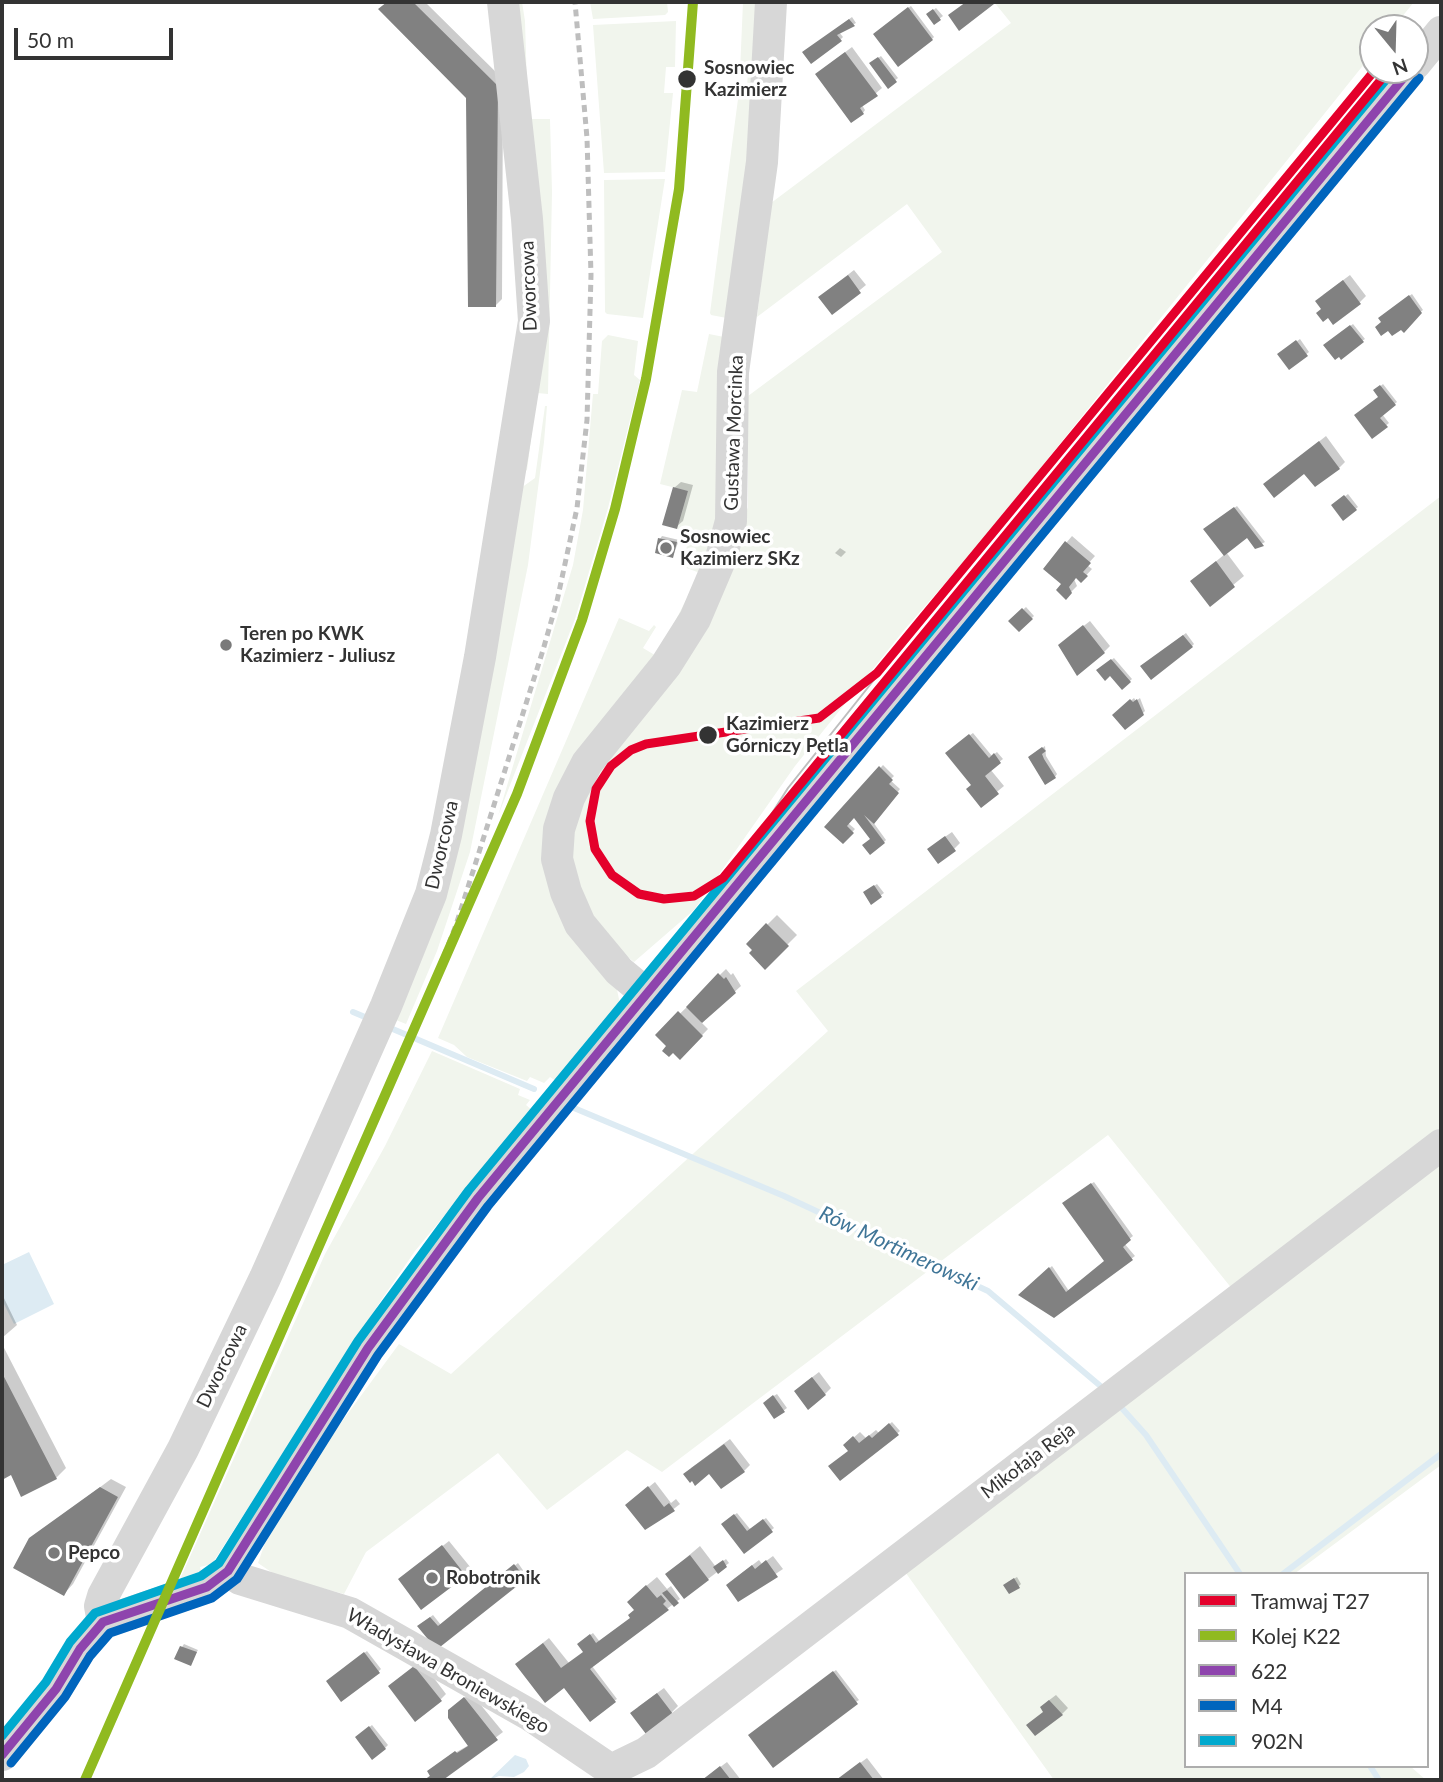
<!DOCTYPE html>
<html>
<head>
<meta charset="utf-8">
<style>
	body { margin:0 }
	#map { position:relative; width:1443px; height:1782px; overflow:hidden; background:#fff; font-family:Lato,sans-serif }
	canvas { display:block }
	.frame { position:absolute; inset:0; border:4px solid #333; pointer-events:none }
	.legend { position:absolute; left:1184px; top:1572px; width:245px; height:196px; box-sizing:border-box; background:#fff; border:2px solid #adadad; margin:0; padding:9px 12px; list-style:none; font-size:21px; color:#333 }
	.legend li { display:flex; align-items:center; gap:14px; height:35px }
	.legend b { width:35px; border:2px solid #adadad }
	.north { position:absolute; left:1359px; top:14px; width:70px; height:70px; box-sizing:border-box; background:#fff; border:2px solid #adadad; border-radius:50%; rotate:161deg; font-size:19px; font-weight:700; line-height:28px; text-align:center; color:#333 }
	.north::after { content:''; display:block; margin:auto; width:24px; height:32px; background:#7a7a7a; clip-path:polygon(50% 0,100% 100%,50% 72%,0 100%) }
	.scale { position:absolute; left:14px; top:28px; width:159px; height:32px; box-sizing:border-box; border:4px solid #333; border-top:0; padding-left:9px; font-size:21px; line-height:24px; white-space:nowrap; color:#333; -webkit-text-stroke:5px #fff; paint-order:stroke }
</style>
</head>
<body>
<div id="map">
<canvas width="1443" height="1782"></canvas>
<div class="frame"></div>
<ul class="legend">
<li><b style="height:9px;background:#e4002b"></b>Tramwaj T27</li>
<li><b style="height:9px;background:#90ba20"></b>Kolej K22</li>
<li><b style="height:9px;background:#8e44ad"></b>622</li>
<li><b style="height:9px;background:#0065bd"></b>M4</li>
<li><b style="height:9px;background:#00a9ce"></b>902N</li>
</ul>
<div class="north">N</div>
<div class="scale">50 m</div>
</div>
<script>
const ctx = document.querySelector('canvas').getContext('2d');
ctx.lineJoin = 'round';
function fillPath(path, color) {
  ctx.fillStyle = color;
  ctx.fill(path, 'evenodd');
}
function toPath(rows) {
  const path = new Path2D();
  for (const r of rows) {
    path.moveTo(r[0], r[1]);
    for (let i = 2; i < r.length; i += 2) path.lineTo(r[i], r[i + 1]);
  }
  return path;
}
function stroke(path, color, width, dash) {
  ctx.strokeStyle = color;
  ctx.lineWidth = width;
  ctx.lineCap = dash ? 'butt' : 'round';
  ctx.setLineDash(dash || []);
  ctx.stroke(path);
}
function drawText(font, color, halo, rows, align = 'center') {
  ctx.font = font + ' Lato,sans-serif';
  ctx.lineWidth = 7;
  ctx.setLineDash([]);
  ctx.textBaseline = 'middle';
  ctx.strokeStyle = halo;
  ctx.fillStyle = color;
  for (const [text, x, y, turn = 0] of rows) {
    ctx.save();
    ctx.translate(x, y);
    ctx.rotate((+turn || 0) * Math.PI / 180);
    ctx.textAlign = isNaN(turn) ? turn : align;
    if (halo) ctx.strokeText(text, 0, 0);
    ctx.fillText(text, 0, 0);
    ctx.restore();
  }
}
fillPath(toPath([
	[511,2,522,2,525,21,528,119,550,119,552,192,548,394,537,393,527,470,523,472,534,384],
	[590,2,667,2,668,12,665,15,593,19],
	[743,2,761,2,732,319,711,315,710,313,738,99,746,99,748,73,740,72],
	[994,2,1414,2,1393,28,1373,28,1373,53,982,541,905,629,795,766,694,910,634,962,616,947,578,895,568,850,594,773,708,621,748,507,748,396,942,252,907,204,757,317,771,203,1011,23],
	[676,21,675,67,666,67,664,93,673,93,665,172,604,173,593,25],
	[665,179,643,318,607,314,605,312,604,180],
	[709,334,729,338,723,499,704,579,669,633,700,573,681,566,691,533,677,529,688,491,660,484,682,390,697,392],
	[608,335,638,341,634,375,640,380,608,508,575,619,498,816,573,565,583,510,593,394,598,394,602,341],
	[545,406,547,406,544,442,528,565,470,852,437,951,406,1024,396,1020,521,488,535,478],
	[1441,496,1441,1130,1233,1290,1108,1135,662,1472,627,1450,547,1510,498,1453,366,1552,344,1594,277,1576,258,1563,265,1543,324,1446,399,1344,451,1374,828,1031,796,991],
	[619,618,649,631,654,625,656,627,643,648,658,657,550,833,616,985,620,1004,556,1081,550,1077,544,1083,530,1077,527,1081,467,1057,454,1045,438,1038],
	[432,1051,520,1089,518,1095,530,1100,526,1105,532,1110,415,1251,382,1299,212,1564,200,1567,201,1571,180,1579,325,1254,385,1146],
	[1441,1163,1441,1465,1294,1574,1186,1574,1186,1766,1410,1766,1426,1780,1054,1780,903,1569]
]), '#f1f5ed');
fillPath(toPath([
	[29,1252,54,1304,14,1324,2,1300,2,1265],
	[515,1755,526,1759,529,1766,524,1772,514,1777,499,1776,489,1780]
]), '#ddebf3');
fillPath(toPath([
	[387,2,425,2,503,79,502,299,496,305,468,97,380,9],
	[968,2,994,2,959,28,952,13],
	[911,6,934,37,932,39,897,16],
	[936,8,943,16,935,22,929,14],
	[852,17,856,23,839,32,843,37,840,40,807,50],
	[852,47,882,88,862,105,865,110,863,113,824,68],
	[881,56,898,78,888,86,874,61],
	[854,270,866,285,832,313,827,291],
	[1350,275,1366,296,1360,302,1323,308,1323,295],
	[1412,294,1423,310,1411,319,1411,325,1383,315],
	[1353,324,1365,339,1340,355,1328,343],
	[1300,339,1309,352,1289,368,1282,352],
	[1383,384,1397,402,1382,414,1389,423,1373,436,1380,397,1375,391],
	[1326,436,1345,462,1339,468,1305,471,1302,455],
	[681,482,693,485,683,521,676,527,674,488],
	[1348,494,1358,507,1343,519,1333,506],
	[1237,506,1265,542,1256,547,1248,536,1226,552,1244,576,1210,604,1192,581,1225,554,1208,527],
	[662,536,679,540,673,556,660,539],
	[1072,536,1095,556,1087,565,1092,569,1081,581,1076,576,1074,579,1077,586,1066,597,1064,583,1045,568],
	[840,548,846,552,841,557,835,553],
	[1026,607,1034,616,1019,630,1011,621],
	[1090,621,1110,646,1104,652,1067,639],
	[1186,633,1194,644,1192,646,1145,664],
	[1114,658,1132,679,1122,688,1111,674,1101,668],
	[1134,698,1136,701,1140,698,1145,711,1143,713,1114,715],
	[973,733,992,756,997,752,1003,759,990,769,1004,786,981,805,973,784,966,738],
	[1045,746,1046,756,1057,774,1055,777,1033,755],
	[883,765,894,776,890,780,900,789,873,822,886,840,884,842,872,838,855,816,848,823,855,829,843,842,826,827],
	[952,832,960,843,954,849,936,843],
	[877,884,884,893,872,902,868,890],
	[777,915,797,935,765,967,748,944],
	[726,969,731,975,733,973,741,986,701,1022,708,1029,680,1058,658,1035],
	[1094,1182,1133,1236,1124,1243,1135,1256,1054,1316,1021,1295,1052,1266,1069,1291,1106,1261,1066,1201],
	[2,1294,17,1325,2,1338],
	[2,1344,66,1468,56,1478,12,1473,2,1478],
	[819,1372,831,1388,825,1394,802,1385],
	[777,1394,787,1408,775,1417,767,1400],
	[892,1422,900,1431,880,1449,850,1450,852,1439,860,1432,866,1438,876,1430,879,1433],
	[730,1439,750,1465,744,1471,710,1471,692,1478,691,1468],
	[111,1479,126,1487,73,1584,64,1594,31,1539],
	[655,1482,671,1503,676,1499,680,1504,657,1522,634,1499],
	[737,1513,750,1529,766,1518,774,1528,744,1552,725,1522],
	[449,1541,471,1568,465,1574,407,1574],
	[700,1546,716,1567,726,1559,729,1563,708,1579,667,1574],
	[773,1556,783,1569,738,1599,734,1579,759,1560,762,1564],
	[518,1563,527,1576,439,1645,422,1623,433,1615,441,1625],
	[657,1577,667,1589,671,1586,680,1599,592,1666,617,1699,614,1701,565,1685,524,1658,549,1638,569,1663,585,1652,581,1642,593,1633,600,1642,632,1618,639,1592],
	[1017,1577,1021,1584,1019,1586,1008,1582],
	[184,1644,198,1650,190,1664,182,1647],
	[367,1651,381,1669,378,1672,330,1679],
	[421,1661,446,1694,440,1700,390,1686],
	[836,1670,859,1700,856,1702,753,1732],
	[664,1688,678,1706,672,1712,638,1707],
	[471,1693,503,1732,440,1780,425,1780,453,1754,469,1745,456,1704],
	[1056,1695,1068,1708,1062,1714,1044,1712,1048,1701],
	[372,1725,388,1745,385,1748,360,1735],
	[867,1758,884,1780,838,1780,844,1775],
	[727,1762,741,1780,703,1780]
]), '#0003');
stroke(toPath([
	[353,1012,372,1020],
	[388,1027,534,1089],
	[574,1108,784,1196,988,1291,1104,1389],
	[1119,1405,1146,1435,1240,1574],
	[1283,1574,1441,1454],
	[1370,1766,1379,1780]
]), '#ddebf3', 6);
fillPath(toPath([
	[387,2,413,2,498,86,496,307,468,307,466,98,378,9],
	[966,2,994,4,959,31,948,15],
	[908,7,933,40,898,67,873,34],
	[933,9,941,20,934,25,926,14],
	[849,19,855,26,837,35,842,41,811,64,802,52],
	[845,52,878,96,860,108,864,114,851,123,815,74],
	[878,57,897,82,888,89,869,63],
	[848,275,861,293,832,315,818,297],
	[1343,280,1361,304,1333,325,1328,318,1323,322,1316,313,1321,309,1315,301],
	[1409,295,1422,313,1404,333,1401,330,1392,336,1388,331,1381,336,1375,327,1381,322,1378,318],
	[1350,325,1364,342,1341,360,1339,357,1335,360,1323,345],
	[1296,340,1308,356,1289,370,1277,354],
	[1380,385,1396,405,1380,418,1388,427,1372,439,1354,415,1378,397,1373,390],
	[1319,441,1340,469,1315,487,1304,474,1274,498,1263,484],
	[673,487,688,491,677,529,662,525],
	[1344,495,1357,510,1343,521,1331,505],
	[1234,507,1264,546,1255,549,1247,538,1224,556,1203,529],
	[658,538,677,542,673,558,655,553],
	[1065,541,1091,563,1083,572,1088,576,1081,583,1076,578,1069,587,1072,593,1066,600,1056,590,1061,584,1043,569],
	[1216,561,1235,587,1210,607,1190,581],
	[1022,608,1033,619,1019,632,1008,621],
	[1083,625,1105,653,1077,676,1058,645],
	[1183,635,1193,647,1151,680,1140,666],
	[1111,659,1131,682,1122,690,1110,676,1105,681,1096,670],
	[1130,699,1133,702,1137,699,1144,715,1125,730,1112,715],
	[969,734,989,758,994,753,1001,763,985,776,999,794,981,808,966,789,971,785,945,753],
	[1042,747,1046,751,1042,754,1044,759,1056,778,1045,785,1028,757],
	[879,766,893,780,889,784,899,793,874,824,864,815,885,843,870,855,862,845,870,839,854,818,847,826,854,833,843,844,824,827],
	[945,836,956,851,938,864,927,849],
	[874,885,882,897,871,905,863,892],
	[766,923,789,946,765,970,749,953,752,950,746,944],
	[718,973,724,979,726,977,736,993,702,1023,686,1007],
	[678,1011,703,1036,680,1060,673,1053,669,1057,662,1051,666,1046,655,1035],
	[1091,1183,1131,1240,1123,1247,1133,1260,1054,1318,1018,1295,1049,1267,1066,1292,1104,1261,1062,1203],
	[2,1373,57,1479,21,1497,11,1475,2,1480],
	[812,1377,826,1395,808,1410,794,1391],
	[773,1395,785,1412,774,1419,763,1403],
	[889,1423,899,1435,840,1481,828,1466,848,1451,843,1445,853,1436,859,1443,869,1435,872,1438],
	[724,1444,745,1472,721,1489,709,1474,695,1486,692,1481,690,1483,683,1474],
	[648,1486,664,1507,669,1503,675,1511,645,1530,625,1505],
	[100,1487,118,1497,64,1596,13,1568,29,1538],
	[734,1514,747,1531,763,1519,773,1532,744,1554,721,1524],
	[442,1545,466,1576,421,1610,398,1579],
	[690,1555,709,1580,684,1599,665,1574],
	[723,1560,727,1567,718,1574,713,1567],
	[766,1560,778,1577,738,1602,726,1585,752,1565,755,1569],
	[514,1564,526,1579,440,1647,432,1644,417,1626,430,1617,438,1626],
	[1014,1578,1020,1588,1009,1594,1003,1585],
	[646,1585,657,1598,661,1595,666,1601,663,1604,669,1610,590,1669,616,1702,590,1722,564,1688,545,1703,515,1664,543,1643,561,1668,583,1652,577,1644,590,1634,596,1643,630,1618,628,1615,634,1610,627,1602],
	[667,1590,679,1603,674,1607,662,1593],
	[180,1646,197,1652,191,1666,174,1659],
	[364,1652,380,1673,341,1702,326,1681],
	[414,1666,442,1701,415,1722,388,1686],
	[833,1671,858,1704,773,1768,748,1735],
	[657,1693,673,1714,646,1734,630,1713],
	[464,1697,498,1740,443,1780,424,1780,430,1776,427,1771,455,1751,457,1753,468,1746,448,1718,448,1710],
	[1049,1700,1063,1715,1035,1736,1026,1725,1043,1712,1040,1707],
	[369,1726,386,1749,372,1760,355,1737],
	[860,1762,874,1780,836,1780],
	[720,1766,731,1780,702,1780]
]), '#818181');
stroke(toPath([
	[1415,64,1441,32],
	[648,995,619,971,580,924,566,892,557,859,559,829,569,798,587,763,666,665,695,619,721,558,731,521,733,372,762,162,771,2],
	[228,1571,240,1579,350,1613,530,1715,611,1770,614,1780],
	[103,1622,100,1606,103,1596,183,1449,265,1278,386,1006,431,894,446,835,480,657,534,321,527,219,503,2],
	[2,1755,56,1689,80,1649,103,1622,207,1587,228,1571,368,1348,478,1198,1410,70],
	[611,1770,646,1753,1441,1145]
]), '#d7d7d7', 32);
stroke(toPath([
	[753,843,788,788,893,656]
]), '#bebebe', 2);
stroke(toPath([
	[431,989,456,925,543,650,557,601,577,508,587,420,591,275,587,138,575,2]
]), '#bebebe', 5, [7, 5]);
stroke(toPath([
	[2,1755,56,1689,80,1649,103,1622,207,1587,228,1571,368,1348,478,1198,1410,70]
]), '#8e44ad', 9);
stroke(toPath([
	[11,1763,65,1697,90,1656,110,1633,212,1598,237,1579,378,1355,488,1206,1419,78]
]), '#0065bd', 9);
stroke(toPath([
	[2,1736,46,1682,70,1642,95,1613,201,1576,219,1563,358,1341,469,1190,1394,70]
]), '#00a9ce', 9);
stroke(toPath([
	[85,1780,517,794,582,620,615,509,646,379,679,189,693,2]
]), '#90ba20', 10);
stroke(toPath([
	[1375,70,877,673,819,718,646,744,631,750,611,766,596,789,590,821,595,849,612,875,639,894,664,899,694,896,723,878,1389,70]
]), '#e4002b', 9);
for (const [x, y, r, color] of [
	[687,79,10,"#333"],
	[666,548,7,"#7a7a7a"],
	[226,645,7,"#7a7a7a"],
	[708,735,10,"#333"],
	[54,1553,7,"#7a7a7a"],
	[432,1578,7,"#7a7a7a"]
]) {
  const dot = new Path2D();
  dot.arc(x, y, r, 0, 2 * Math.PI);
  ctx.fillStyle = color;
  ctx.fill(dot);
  stroke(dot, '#fff', 2.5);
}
drawText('bold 19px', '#333', '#fff', [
	["Sosnowiec",704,68],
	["Kazimierz",704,90],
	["Kazimierz",726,724],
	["Górniczy Pętla",726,746]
], 'left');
drawText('19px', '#333', '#fff', [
	["Dworcowa",529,286,-92],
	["Gustawa Morcinka",734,433,-88],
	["Dworcowa",442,845,-77],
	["Dworcowa",222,1366,-64],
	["Mikołaja Reja",1028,1461,-37],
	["Władysława Broniewskiego",448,1671,30]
]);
drawText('bold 19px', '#333', '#fff', [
	["Sosnowiec",680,537],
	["Kazimierz SKz",680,559],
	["Teren po KWK",240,634],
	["Kazimierz - Juliusz",240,656],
	["Pepco",68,1553],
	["Robotronik",446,1578]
], 'left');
drawText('italic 21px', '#3f7597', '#fff', [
	["Rów Mortimerowski",899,1249,25]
]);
</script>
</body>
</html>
